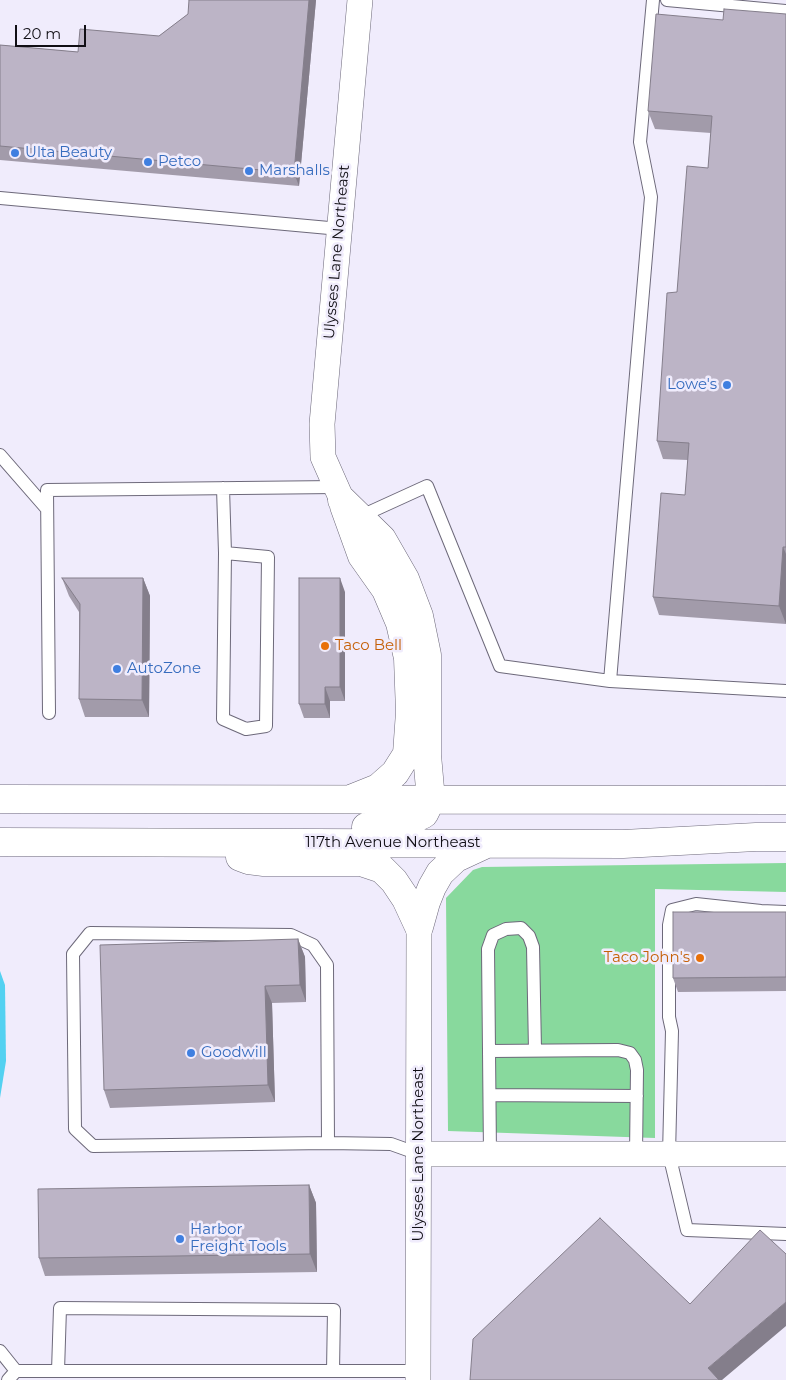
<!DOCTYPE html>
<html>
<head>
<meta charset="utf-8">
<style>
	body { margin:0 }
	#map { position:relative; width:786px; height:1380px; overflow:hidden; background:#f0ecfc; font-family:Montserrat,sans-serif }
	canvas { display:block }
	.scale { position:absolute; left:15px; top:25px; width:71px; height:22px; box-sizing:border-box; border:2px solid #110f15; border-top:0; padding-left:6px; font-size:15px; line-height:18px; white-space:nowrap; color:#110f15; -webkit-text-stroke:4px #f0ecfc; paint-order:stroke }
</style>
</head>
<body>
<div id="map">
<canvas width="786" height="1380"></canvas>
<div class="scale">20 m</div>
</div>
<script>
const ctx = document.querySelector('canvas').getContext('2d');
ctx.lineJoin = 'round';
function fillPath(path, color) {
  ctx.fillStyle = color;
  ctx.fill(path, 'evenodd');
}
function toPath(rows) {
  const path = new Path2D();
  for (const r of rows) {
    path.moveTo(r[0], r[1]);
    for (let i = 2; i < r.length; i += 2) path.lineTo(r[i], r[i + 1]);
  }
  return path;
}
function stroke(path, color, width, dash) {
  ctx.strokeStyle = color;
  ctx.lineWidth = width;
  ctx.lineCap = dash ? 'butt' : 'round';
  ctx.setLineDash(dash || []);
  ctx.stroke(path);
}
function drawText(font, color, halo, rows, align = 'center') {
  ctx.font = font + ' Montserrat,sans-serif';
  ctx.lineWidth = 5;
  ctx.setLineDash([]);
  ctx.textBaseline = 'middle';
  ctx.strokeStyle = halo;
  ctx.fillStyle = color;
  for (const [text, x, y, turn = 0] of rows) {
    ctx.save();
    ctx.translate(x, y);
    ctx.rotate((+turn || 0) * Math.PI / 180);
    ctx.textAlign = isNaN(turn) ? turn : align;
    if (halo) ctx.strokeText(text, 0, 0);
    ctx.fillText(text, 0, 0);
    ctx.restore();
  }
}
fillPath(toPath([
	[786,863,786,892,655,889,655,1138,448,1131,446,898,473,870,482,867]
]), '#88d99d');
fillPath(toPath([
	[0,971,5,985,6,1061,0,1098]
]), '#53d1f1');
const service = toPath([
	[667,0,786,11],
	[0,198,340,229],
	[0,455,47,509],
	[223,488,225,553,223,719,246,729,266,726,268,557,225,553],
	[359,517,427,486,500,666,610,681,651,197,640,142,653,0],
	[610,681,786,691],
	[49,713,47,490,336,487],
	[786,912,761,911,696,904,672,910,669,925,669,1017,672,1031,669,1154,687,1230,786,1234],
	[489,1051,618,1050,630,1053,635,1060,637,1070,636,1154],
	[490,1095,637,1096],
	[328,1143,327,965,313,945,291,935,90,933,73,954,75,1129,93,1146,328,1143,391,1144,419,1154],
	[490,1154,488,949,493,935,506,929,521,928,529,936,533,947,535,1050],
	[0,1351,16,1371],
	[58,1371,60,1308,334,1310,333,1371],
	[8,1380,16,1371,418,1371]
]);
const minor = toPath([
	[342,500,323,457,322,424,360,0],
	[419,1154,786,1154],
	[418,1380,419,927]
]);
const tertiary = toPath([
	[342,500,382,539,405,579,419,616,427,655,427,755,431,800,424,814,403,824,366,827],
	[344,506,362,556,386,590,400,623,408,658,410,712,407,754,395,773,378,788,353,798],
	[0,799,786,800],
	[0,842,623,844,756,837,786,837],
	[240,857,248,860,264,862,361,862,382,869,394,881,406,899,419,927],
	[419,927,426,902,432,887,440,873,456,858,484,845]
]);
stroke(service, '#6d697a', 14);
stroke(minor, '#6d697a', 26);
stroke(tertiary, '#6d697a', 29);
stroke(service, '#fff', 12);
stroke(minor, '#fff', 25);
stroke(tertiary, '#fff', 28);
fillPath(toPath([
	[316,0,299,186,0,160,0,45,78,52,159,36,188,14],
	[786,14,786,624,659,615,653,597,685,495,688,460,663,459,657,441,677,292,708,168,711,133,655,129,648,111,723,20],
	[62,578,143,578,150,596,149,717,85,717,79,699,79,612,69,596],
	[345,592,345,701,330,701,330,718,304,718,299,704],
	[786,912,786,991,678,992,673,978],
	[298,939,305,957,306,1002,272,1003,275,1102,110,1108,104,1090],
	[309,1185,316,1203,317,1272,45,1276,39,1258]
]), '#a29baa');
fillPath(toPath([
	[309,0,316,0,299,186,294,173],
	[783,547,786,554,786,624,779,606],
	[143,578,150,596,149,717,142,700],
	[340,578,345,592,345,701,340,687],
	[325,687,330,701,330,718,325,704],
	[298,939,305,957,306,1002,300,985],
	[265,986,272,1003,275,1102,268,1085],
	[309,1185,316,1203,317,1272,310,1254],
	[786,1302,786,1326,722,1380,713,1380,708,1368]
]), '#847e8b');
const building = toPath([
	[189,0,309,0,294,173,0,146,0,45,78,52,80,29,159,36,188,14,189,0],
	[724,9,786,14,786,547,783,547,779,606,653,597,661,493,685,495,689,443,657,441,667,293,677,292,687,166,708,168,712,116,648,111,656,14,723,20,724,9],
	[62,578,143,578,142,700,79,699,80,604,62,578],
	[299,578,340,578,340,687,325,687,325,704,299,704,299,578],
	[673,912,786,912,786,977,673,978,673,912],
	[298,939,300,985,265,986,268,1085,104,1090,100,945,298,939],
	[309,1185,310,1254,39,1258,38,1189,309,1185],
	[600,1218,690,1304,760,1230,786,1254,786,1302,708,1368,719,1380,470,1380,473,1339,600,1218]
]);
fillPath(building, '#bcb4c6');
stroke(building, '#847e8b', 1);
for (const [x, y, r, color] of [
	[15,153,5,"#3f7fe0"],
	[148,162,5,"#3f7fe0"],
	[249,171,5,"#3f7fe0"],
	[727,385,5,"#3f7fe0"],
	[325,646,5,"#e8710a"],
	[117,669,5,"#3f7fe0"],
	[700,958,5,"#e8710a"],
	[191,1053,5,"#3f7fe0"],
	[180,1239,5,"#3f7fe0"]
]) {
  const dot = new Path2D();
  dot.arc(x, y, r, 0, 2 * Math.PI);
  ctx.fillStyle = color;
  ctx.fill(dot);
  stroke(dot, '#f0ecfc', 2);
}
drawText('15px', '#366cbe', '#f0ecfc', [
	["Ulta Beauty",25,153],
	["Petco",158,162],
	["Marshalls",259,171],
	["Lowe's",717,385,"right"],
	["AutoZone",127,669],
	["Goodwill",201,1053],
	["Harbor",190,1230],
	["Freight Tools",190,1247]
], 'left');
drawText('15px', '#110f15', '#f0ecfc', [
	["Ulysses Lane Northeast",337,252,-85],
	["117th Avenue Northeast",393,843],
	["Ulysses Lane Northeast",419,1154,-90]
]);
drawText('15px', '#c56008', '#f0ecfc', [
	["Taco Bell",335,646],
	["Taco John's",690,958,"right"]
], 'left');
</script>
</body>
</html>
